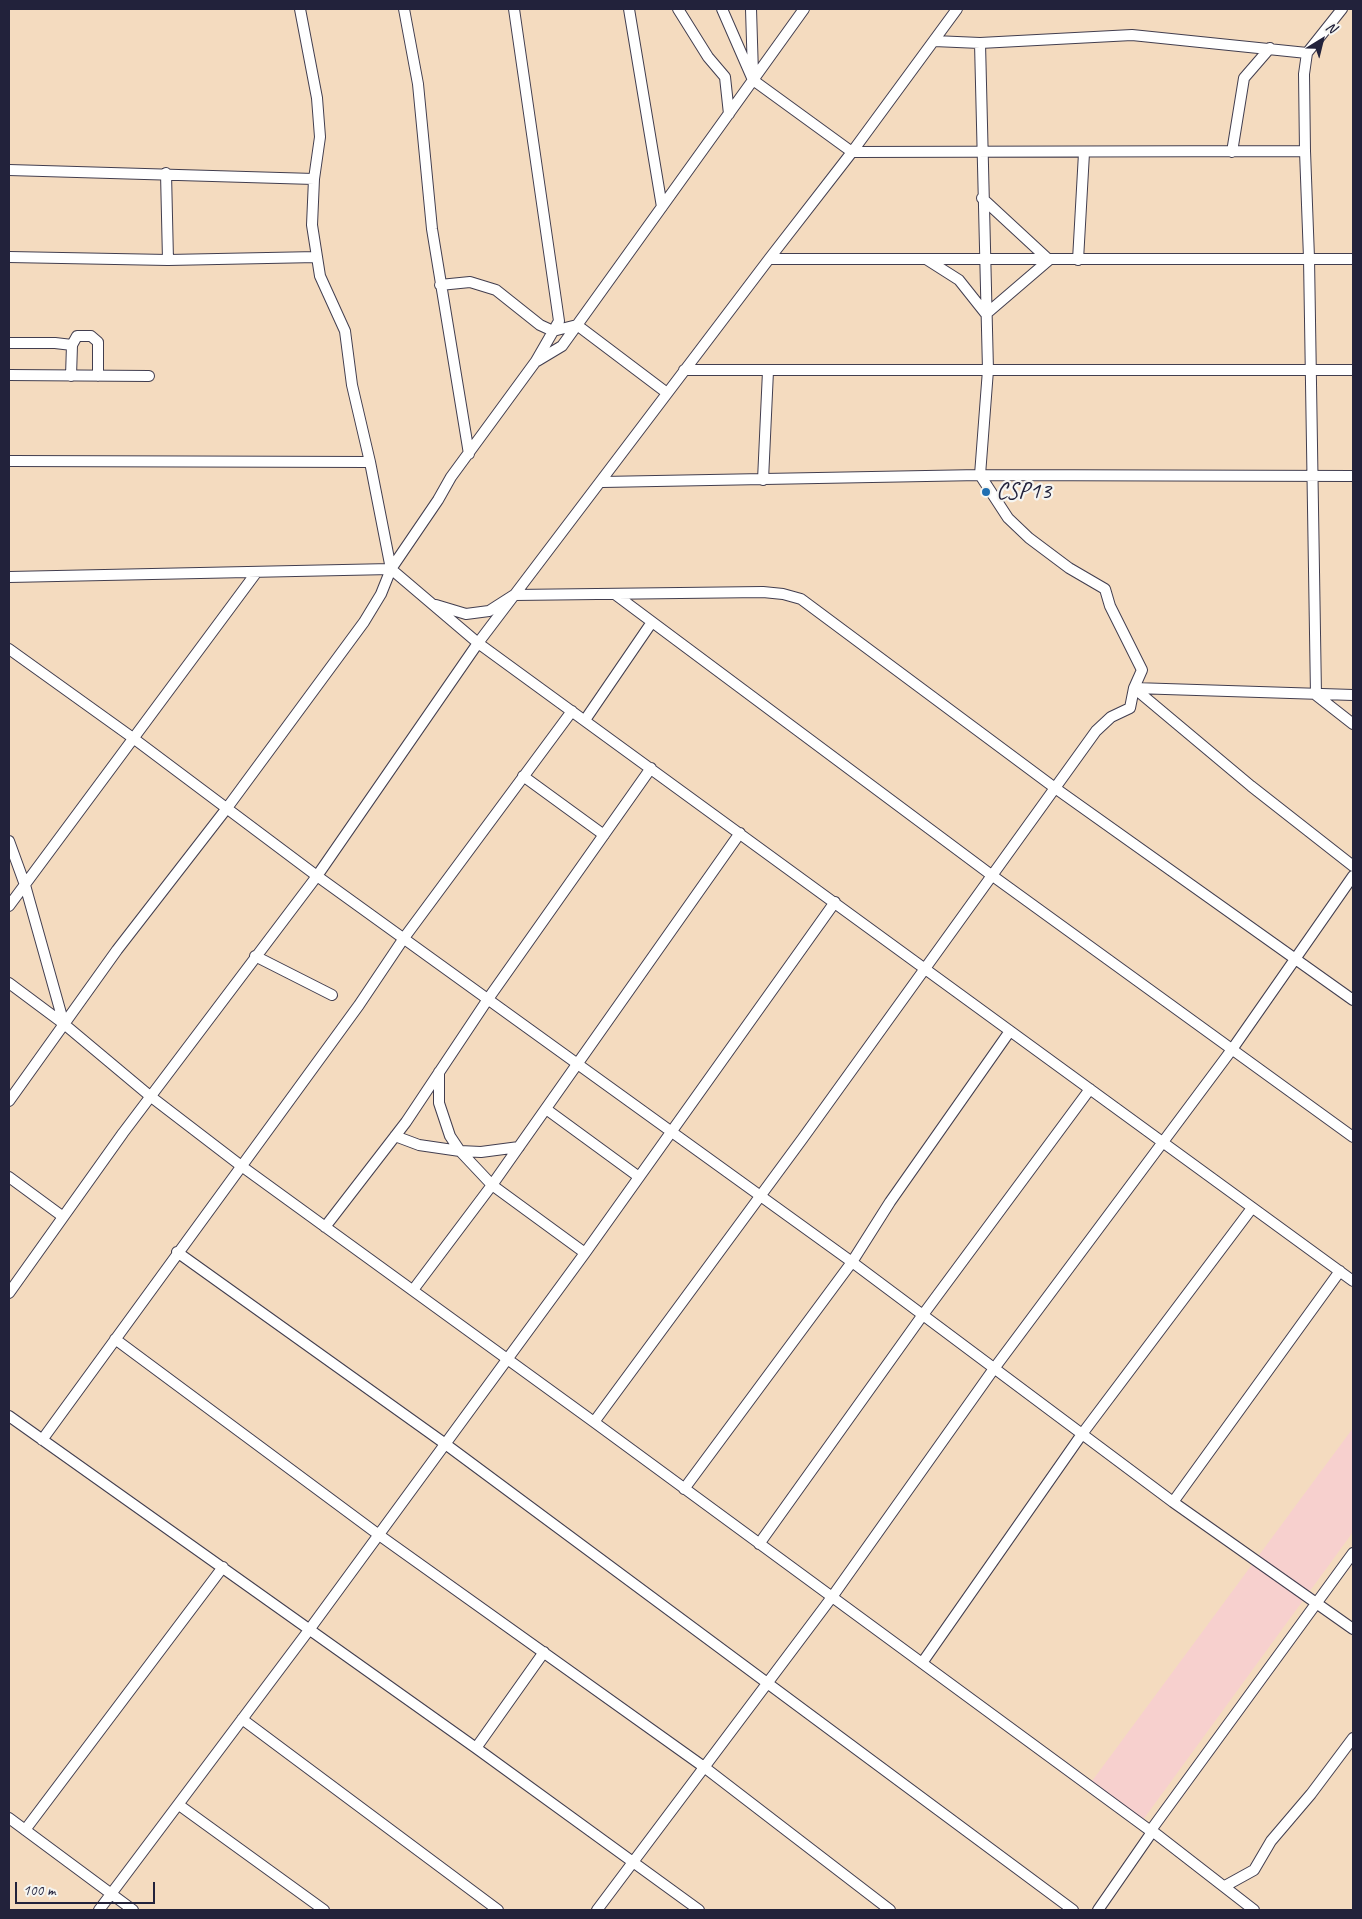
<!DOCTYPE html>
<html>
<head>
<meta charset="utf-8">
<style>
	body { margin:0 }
	#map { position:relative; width:1362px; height:1919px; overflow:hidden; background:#f4dbbf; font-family:Caveat,sans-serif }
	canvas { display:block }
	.frame { position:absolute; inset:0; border:10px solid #22223b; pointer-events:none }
	.north { position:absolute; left:1297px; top:15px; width:50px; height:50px; -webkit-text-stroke:4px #f6f6f2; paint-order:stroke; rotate:36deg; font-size:14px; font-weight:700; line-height:20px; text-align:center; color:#22223b }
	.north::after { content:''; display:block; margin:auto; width:18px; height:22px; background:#22223b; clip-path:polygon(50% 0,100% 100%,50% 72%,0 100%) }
	.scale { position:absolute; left:15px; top:1882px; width:140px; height:22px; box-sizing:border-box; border:2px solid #22223b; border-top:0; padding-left:6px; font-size:15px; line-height:18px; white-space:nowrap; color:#22223b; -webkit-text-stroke:4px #f6f6f2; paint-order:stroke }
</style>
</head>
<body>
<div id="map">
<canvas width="1362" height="1919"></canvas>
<div class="frame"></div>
<div class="north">N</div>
<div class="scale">100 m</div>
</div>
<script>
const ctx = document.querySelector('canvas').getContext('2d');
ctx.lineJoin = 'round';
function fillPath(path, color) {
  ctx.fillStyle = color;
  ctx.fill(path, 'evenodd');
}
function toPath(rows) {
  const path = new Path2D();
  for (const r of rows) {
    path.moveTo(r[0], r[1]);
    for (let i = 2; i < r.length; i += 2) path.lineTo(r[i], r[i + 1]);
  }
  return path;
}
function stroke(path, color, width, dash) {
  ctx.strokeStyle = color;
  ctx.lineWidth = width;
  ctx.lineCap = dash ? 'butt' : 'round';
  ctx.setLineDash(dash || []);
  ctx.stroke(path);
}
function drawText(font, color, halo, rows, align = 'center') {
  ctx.font = font + ' Caveat,sans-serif';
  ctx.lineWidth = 4.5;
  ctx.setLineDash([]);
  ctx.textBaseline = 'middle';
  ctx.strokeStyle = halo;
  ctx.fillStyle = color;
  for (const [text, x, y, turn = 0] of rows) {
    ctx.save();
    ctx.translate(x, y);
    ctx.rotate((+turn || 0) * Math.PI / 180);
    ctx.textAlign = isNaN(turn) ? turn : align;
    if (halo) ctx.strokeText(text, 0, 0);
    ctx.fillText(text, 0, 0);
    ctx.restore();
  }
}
fillPath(toPath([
	[1353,1428,1353,1532,1140,1824,1092,1781]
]), '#f7d0ce');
const minor = toPath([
	[300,9,317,98,320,137,314,179,312,225,320,276,345,331,352,385,370,462,391,569,478,643,1353,1281],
	[404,9,418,84,432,229,469,454],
	[629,9,662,207],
	[678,9,708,57,725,77,729,114],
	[722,9,753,80,852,152,1305,151],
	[751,9,753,74],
	[1342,9,1307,53,1304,74,1305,151,1309,258,1316,695,1353,724],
	[934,41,980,43,1132,35,1307,53],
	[1232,152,1244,78,1270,48],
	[9,170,314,179],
	[166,173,168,260],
	[9,257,168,260,317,257],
	[769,259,1353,259],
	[926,259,959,280,986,314,1049,260,982,198],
	[1078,260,1084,153],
	[440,285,470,282,496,290,540,325,553,331,577,325,667,393],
	[9,343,55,343,72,345],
	[537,361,562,346,804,9],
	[684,370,1353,370],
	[9,375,149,376],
	[71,376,72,345,77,336,91,336,98,342,98,376],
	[9,461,370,462],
	[763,480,768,371],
	[602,482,980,475,1353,476],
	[9,577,391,569],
	[616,595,990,874,1353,1137],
	[436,605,466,614,489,611,514,595,763,592,783,594,801,599,1055,788,1353,1000],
	[9,649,133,738,317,876,852,1262,1173,1502,1353,1629],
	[1134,688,1251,786,1353,866],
	[1134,688,1353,695],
	[585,720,652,622],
	[523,776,604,835],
	[9,841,25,885,64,1024],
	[9,906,256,573],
	[255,956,332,995],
	[9,983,64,1024,150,1096,240,1165,594,1422,1152,1832],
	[439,1072,439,1103,450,1136,460,1151,492,1185,585,1253],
	[9,1101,117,950,227,808,364,622,381,594,391,569,438,500,451,477,536,361,559,321,514,9],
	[546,1109,639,1177],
	[395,1136,419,1145,460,1151,481,1152,519,1147],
	[9,1177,62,1216],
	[325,1227,406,1122,488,999,651,768],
	[177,1252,444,1443,1073,1910],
	[413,1290,492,1185,740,833],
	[9,1293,123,1133,317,876,478,643,769,259,852,152,957,9],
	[115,1339,379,1535,704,1767,890,1910],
	[9,1416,476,1748,699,1910],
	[594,1422,803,1138,1096,731,1111,717,1130,708,1134,688,1142,670,1110,606,1105,589,1069,568,1029,538,1008,518,980,475,988,370,980,43],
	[42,1440,359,1005,404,938,572,711],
	[684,1489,852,1262,890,1202,1010,1031],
	[1173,1502,1340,1271],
	[759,1544,922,1316,1090,1089],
	[922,1663,1082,1434,1252,1208],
	[242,1719,498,1910],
	[476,1748,544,1652],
	[179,1805,324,1910],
	[9,1818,133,1910],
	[25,1830,223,1567],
	[1151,1830,1254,1910],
	[1225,1886,1254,1870,1271,1841,1311,1794,1353,1738],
	[99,1910,309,1630,585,1253,835,902],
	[597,1910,832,1597,993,1370,1233,1048,1353,876],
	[1098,1910,1152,1832,1151,1830,1353,1553]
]);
stroke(minor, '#423e4f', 12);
stroke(minor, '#fff', 10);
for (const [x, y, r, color] of [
	[986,492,5,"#1f6fb2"]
]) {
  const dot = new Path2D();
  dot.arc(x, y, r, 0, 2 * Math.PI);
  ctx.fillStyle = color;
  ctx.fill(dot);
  stroke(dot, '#f6f6f2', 2);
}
drawText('24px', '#22223b', '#f6f6f2', [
	["CSP13",996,492]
], 'left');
</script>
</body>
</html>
